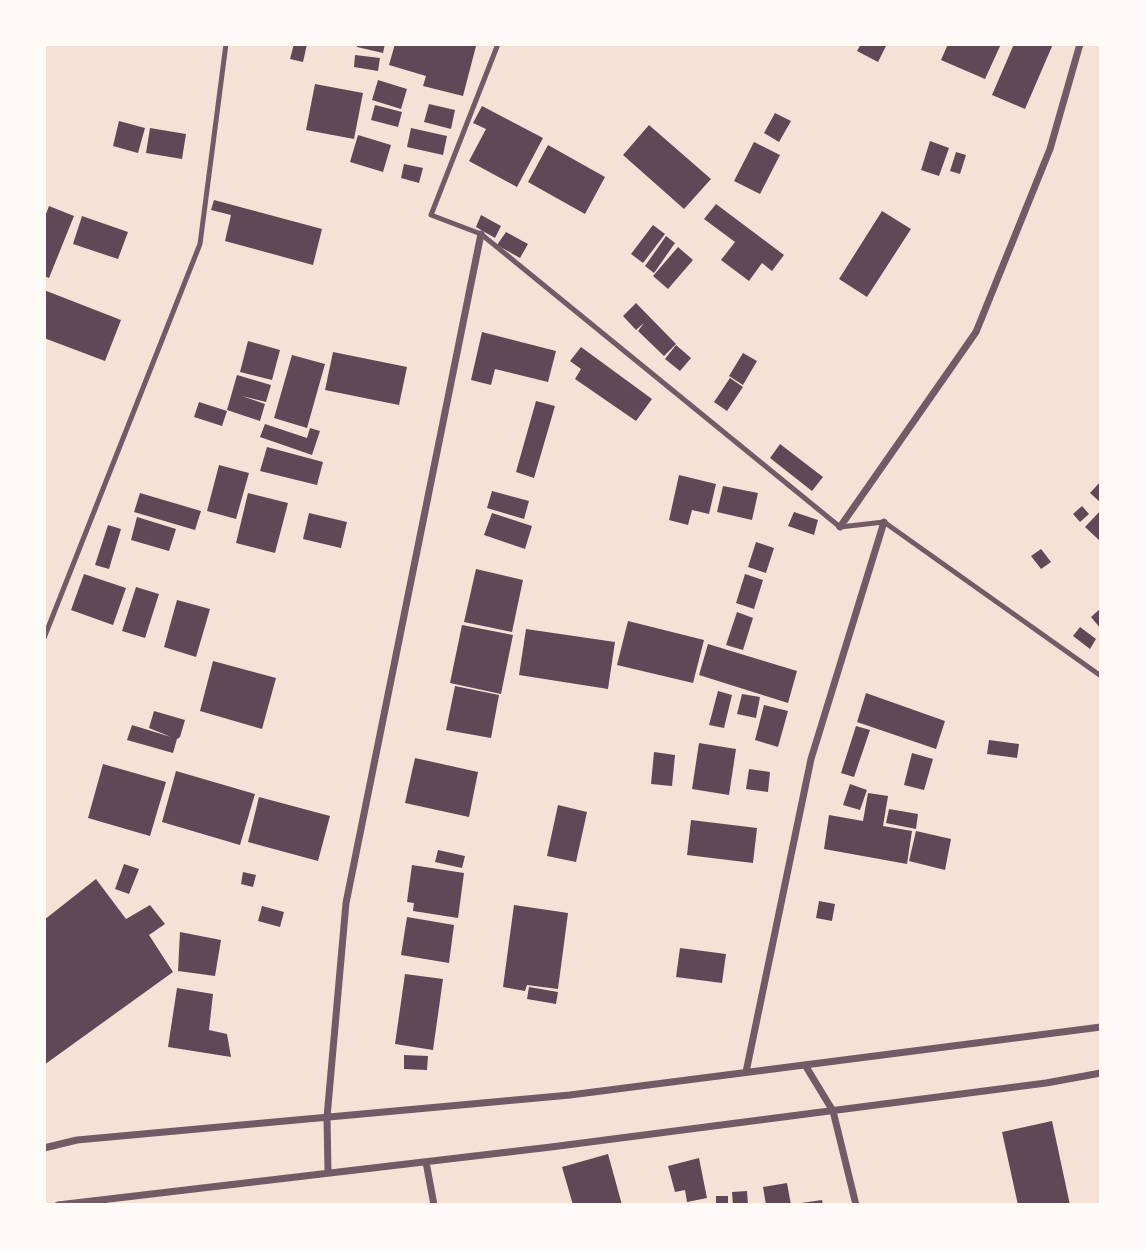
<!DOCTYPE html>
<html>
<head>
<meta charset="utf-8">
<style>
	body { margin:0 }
	#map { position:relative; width:1145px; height:1249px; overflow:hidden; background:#f7e1d7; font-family:"Exo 2",sans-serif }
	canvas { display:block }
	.frame { position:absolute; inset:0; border:46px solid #fffaf5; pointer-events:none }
</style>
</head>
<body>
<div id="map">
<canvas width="1145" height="1249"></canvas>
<div class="frame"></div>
</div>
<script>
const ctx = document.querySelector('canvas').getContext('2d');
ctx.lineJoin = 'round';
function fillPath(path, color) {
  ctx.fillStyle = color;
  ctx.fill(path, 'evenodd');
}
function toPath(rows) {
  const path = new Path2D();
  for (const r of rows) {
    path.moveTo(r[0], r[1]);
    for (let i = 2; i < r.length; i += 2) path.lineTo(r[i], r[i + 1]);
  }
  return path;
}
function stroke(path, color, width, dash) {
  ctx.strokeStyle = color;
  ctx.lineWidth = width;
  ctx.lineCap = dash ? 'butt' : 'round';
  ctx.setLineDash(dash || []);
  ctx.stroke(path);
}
fillPath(toPath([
	[294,44,307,44,303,62,290,59],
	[357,44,385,44,383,53,357,47],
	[395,44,469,44,476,46,463,96,423,86,426,76,389,65],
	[861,44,887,44,878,62,857,51],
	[948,44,1001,44,985,79,941,60],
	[1014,44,1053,44,1025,109,992,95],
	[355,55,380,58,378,71,354,67],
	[378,80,407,89,401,109,372,100],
	[315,84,363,93,354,139,306,130],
	[429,104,455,110,451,129,424,122],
	[375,105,402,112,398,127,371,120],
	[482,106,543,138,517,187,469,161,486,129,473,123],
	[775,113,791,121,779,142,764,133],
	[119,121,145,128,138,153,113,146],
	[649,125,711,179,684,209,623,155],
	[150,128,186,134,182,159,146,153],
	[411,128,447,136,443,155,407,147],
	[358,135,391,145,383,172,350,162],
	[930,141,949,148,939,176,921,170],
	[754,142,780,155,760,194,734,181],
	[548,145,605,177,585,214,528,182],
	[956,152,966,155,960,174,950,171],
	[404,164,423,168,419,183,401,178],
	[214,200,322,229,313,265,225,241,231,215,211,210],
	[716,204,784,255,772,271,762,263,749,281,721,260,735,242,704,219],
	[49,206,74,216,49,278,44,276,44,219],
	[882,211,911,229,867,297,839,279],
	[481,215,501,226,495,238,476,227],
	[82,216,128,232,118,259,73,244],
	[653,225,665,234,643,263,631,254],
	[506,232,528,244,520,258,497,245],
	[666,236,675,243,654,273,645,266],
	[678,247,693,260,668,289,653,276],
	[44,290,121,320,105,361,44,338],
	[636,303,676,344,664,356,638,331,644,323,636,330,623,316],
	[482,332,556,351,548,382,495,369,491,385,471,380],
	[248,341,280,350,272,380,240,372],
	[676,345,691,358,680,371,665,359],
	[581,347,652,399,636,421,575,379,581,369,570,361],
	[333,352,407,367,399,405,325,390],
	[743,353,757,361,743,385,729,376],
	[292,355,325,364,307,428,274,418],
	[237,375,271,385,266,402,242,396,265,404,260,421,227,410],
	[730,378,743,387,727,411,714,402],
	[536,401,555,406,534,478,516,472],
	[199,402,227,411,222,426,194,417],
	[265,424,307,438,310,428,320,431,312,455,260,437],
	[780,444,823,477,812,491,770,458],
	[267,447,323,462,317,485,260,471],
	[219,465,249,473,236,519,207,511],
	[679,475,716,484,709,514,692,510,688,525,669,520],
	[1101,481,1101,501,1100,502,1090,493],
	[723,486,758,493,752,520,717,512],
	[492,491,529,501,524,519,487,508],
	[140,493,201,511,195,530,134,512],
	[248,493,288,503,275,553,236,543],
	[1082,506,1089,514,1080,522,1073,514],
	[1101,510,1101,539,1100,541,1085,527],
	[794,512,818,520,814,535,788,526],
	[309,513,347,522,341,548,303,539],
	[492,513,532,526,525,549,484,535],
	[137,517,176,529,169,551,131,540],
	[108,525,121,529,109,569,95,565],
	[756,542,774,548,766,573,748,567],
	[1041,549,1051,562,1041,569,1031,556],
	[476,569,523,580,512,632,464,622],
	[84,574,126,588,113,625,71,610],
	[745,574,763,580,754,609,736,603],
	[136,587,159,594,145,638,122,631],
	[177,600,210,609,196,657,164,647],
	[1101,608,1101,629,1091,617],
	[737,612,753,618,743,650,726,645],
	[628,621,704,640,693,683,617,665],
	[462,625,513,635,501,694,450,683],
	[1080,627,1096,639,1090,649,1073,636],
	[526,629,615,642,608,689,519,675],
	[708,644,797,671,788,703,699,675],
	[213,661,276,678,262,729,200,711],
	[455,686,499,695,491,738,446,730],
	[718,691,732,695,724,728,709,725],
	[866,693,945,721,936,749,857,722],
	[742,694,760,697,756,718,737,714],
	[764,705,788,711,778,747,755,740],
	[154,711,185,720,180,737,177,739,173,753,127,740,132,725,171,737,149,728],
	[856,726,870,730,854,777,841,773],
	[989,740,1019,744,1017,758,987,754],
	[699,743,736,749,729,795,692,789],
	[654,752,675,755,672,786,651,784],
	[912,753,933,759,924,790,904,785],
	[415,758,478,772,469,817,405,803],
	[103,764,166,782,150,836,88,818],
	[749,769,770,772,768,792,746,789],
	[176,771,255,794,240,845,162,822],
	[850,784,867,790,860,810,843,805],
	[868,793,888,796,883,826,912,831,907,864,824,849,829,815,863,821],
	[259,797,330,816,318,861,248,842],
	[558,805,587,812,576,862,547,856],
	[889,809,918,814,916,829,886,823],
	[691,820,757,828,753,863,687,855],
	[916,831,951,839,945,870,909,861],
	[438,850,465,856,462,868,435,862],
	[124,864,139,869,129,894,115,889],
	[412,865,464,873,458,918,413,911,414,903,407,902],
	[243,872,256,875,253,887,241,884],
	[96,879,126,919,150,905,165,924,149,935,173,972,44,1065,44,920],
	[819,901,835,904,832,921,816,918],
	[514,905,568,913,558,989,527,985,525,991,503,987],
	[262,906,284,912,280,927,258,921],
	[407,917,454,925,449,963,401,955],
	[180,932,221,940,215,976,178,971],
	[680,948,726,954,722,983,676,977],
	[405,974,443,979,433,1050,395,1044],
	[529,987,558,992,556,1004,527,999],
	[177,988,213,994,209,1030,227,1034,231,1057,168,1047],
	[404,1055,428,1056,427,1070,404,1069],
	[1052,1121,1070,1205,1018,1205,1002,1132],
	[608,1154,622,1205,573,1205,562,1167],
	[699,1158,707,1198,687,1202,685,1190,675,1192,668,1166],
	[787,1183,791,1205,766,1205,763,1187],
	[747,1191,748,1205,733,1205,732,1192],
	[716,1196,728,1196,728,1205,716,1205],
	[822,1200,823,1205,794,1205,794,1204]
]), '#644757');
stroke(toPath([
	[498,44,431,215,481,234,840,527,884,522,1101,676],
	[44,638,200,244,226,44]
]), '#755966', 5);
stroke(toPath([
	[840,527,976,332,1050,149,1080,44],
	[805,1065,833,1111,856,1205],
	[746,1072,811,759,884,522],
	[44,1148,77,1140,570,1095,1101,1027],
	[426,1162,434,1205],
	[328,1173,327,1117,346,903,481,234],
	[58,1205,551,1147,1046,1083,1101,1073]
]), '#755966', 7);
</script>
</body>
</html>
